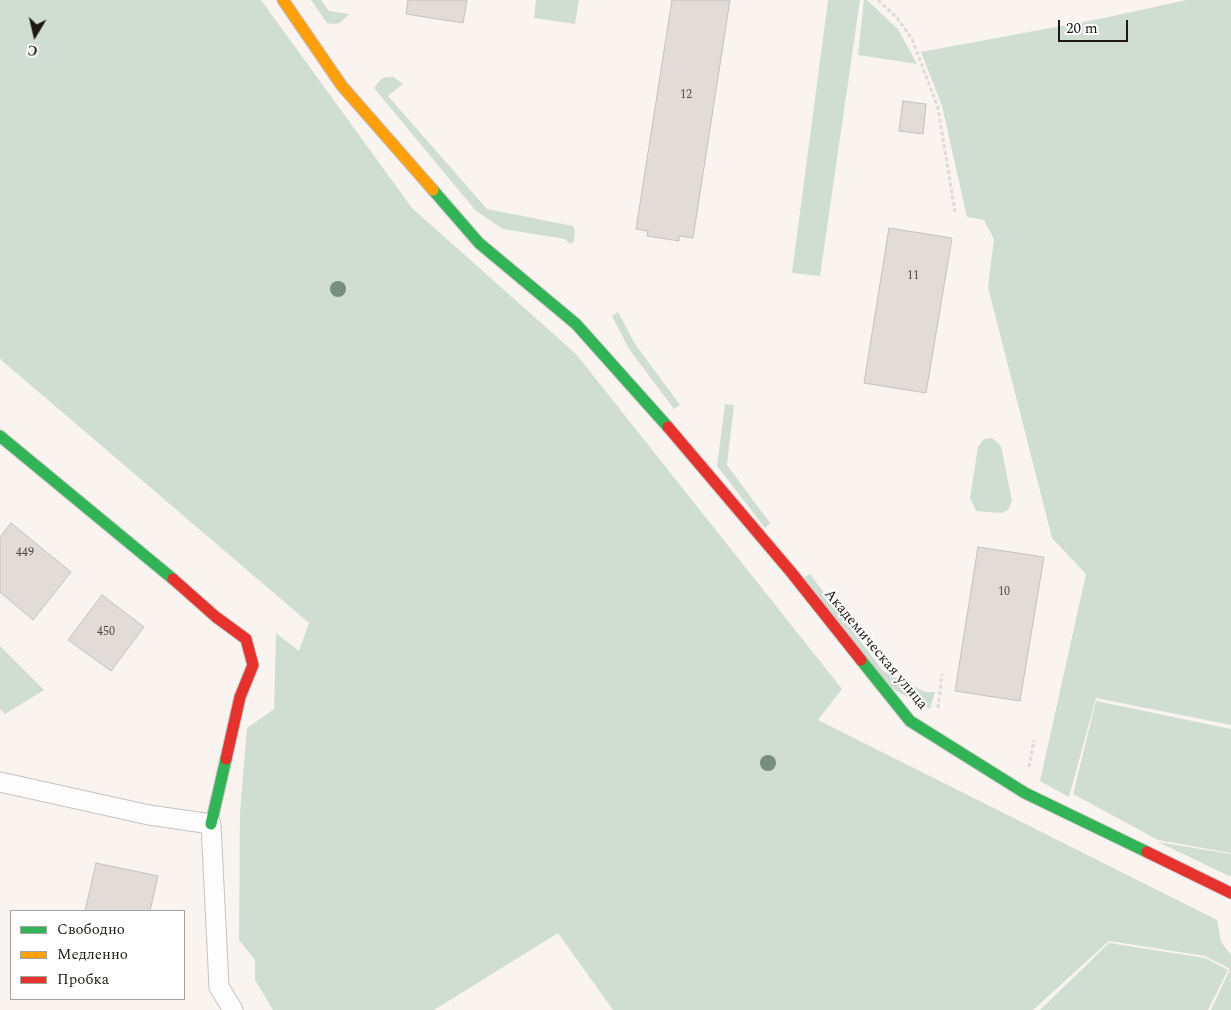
<!DOCTYPE html>
<html>
<head>
<meta charset="utf-8">
<style>
	body { margin:0 }
	#map { position:relative; width:1231px; height:1010px; overflow:hidden; background:#faf4f1; font-family:Spectral,serif }
	canvas { display:block }
	.legend { position:absolute; left:10px; top:910px; width:175px; height:90px; box-sizing:border-box; background:#fff; border:1px solid #a5a3a1; margin:0; padding:6px 9px; list-style:none; font-size:15px; color:#1f1915 }
	.legend li { display:flex; align-items:center; gap:10px; height:25px }
	.legend b { width:25px; border:1px solid #a5a3a1 }
	.north { position:absolute; left:10px; top:10px; width:50px; height:50px; -webkit-text-stroke:4px #fff; paint-order:stroke; rotate:189deg; font-size:14px; font-weight:700; line-height:20px; text-align:center; color:#1f1915 }
	.north::after { content:''; display:block; margin:auto; width:18px; height:22px; background:#1f1915; clip-path:polygon(50% 0,100% 100%,50% 72%,0 100%) }
	.scale { position:absolute; left:1058px; top:20px; width:70px; height:22px; box-sizing:border-box; border:2px solid #1f1915; border-top:0; padding-left:6px; font-size:15px; line-height:18px; white-space:nowrap; color:#1f1915; -webkit-text-stroke:4px #fff; paint-order:stroke }
</style>
</head>
<body>
<div id="map">
<canvas width="1231" height="1010"></canvas>
<ul class="legend">
<li><b style="height:6px;background:#30b455"></b>Свободно</li>
<li><b style="height:6px;background:#ff9f0a"></b>Медленно</li>
<li><b style="height:6px;background:#e5322d"></b>Пробка</li>
</ul>
<div class="north">С</div>
<div class="scale">20 m</div>
</div>
<script>
const ctx = document.querySelector('canvas').getContext('2d');
ctx.lineJoin = 'round';
function fillPath(path, color) {
  ctx.fillStyle = color;
  ctx.fill(path, 'evenodd');
}
function toPath(rows) {
  const path = new Path2D();
  for (const r of rows) {
    path.moveTo(r[0], r[1]);
    for (let i = 2; i < r.length; i += 2) path.lineTo(r[i], r[i + 1]);
  }
  return path;
}
function stroke(path, color, width, dash) {
  ctx.strokeStyle = color;
  ctx.lineWidth = width;
  ctx.lineCap = dash ? 'butt' : 'round';
  ctx.setLineDash(dash || []);
  ctx.stroke(path);
}
function drawText(font, color, halo, rows, align = 'center') {
  ctx.font = font + ' Spectral,serif';
  ctx.lineWidth = 4;
  ctx.setLineDash([]);
  ctx.textBaseline = 'middle';
  ctx.strokeStyle = halo;
  ctx.fillStyle = color;
  for (const [text, x, y, turn = 0] of rows) {
    ctx.save();
    ctx.translate(x, y);
    ctx.rotate((+turn || 0) * Math.PI / 180);
    ctx.textAlign = isNaN(turn) ? turn : align;
    if (halo) ctx.strokeText(text, 0, 0);
    ctx.fillText(text, 0, 0);
    ctx.restore();
  }
}
fillPath(toPath([
	[0,0,261,0,412,208,576,354,842,689,818,720,1217,920,1221,942,1231,955,1231,1010,1211,1010,1230,969,1205,956,1109,941,1033,1010,613,1010,558,933,434,1010,273,1010,255,980,255,960,239,940,240,813,247,728,274,709,276,633,299,651,309,623,0,359],
	[311,0,321,0,329,11,349,14,340,23,334,24,327,23],
	[536,0,579,0,575,24,534,18],
	[828,0,860,0,820,276,792,273],
	[864,0,867,0,898,29,917,64,858,55],
	[1187,0,1231,0,1231,725,1096,698,1069,797,1040,781,1086,574,1052,538,988,287,994,239,984,220,967,217,942,106,921,52,1099,19],
	[387,77,393,77,403,84,388,96,487,209,573,226,575,231,574,241,570,244,565,239,503,229,476,211,374,88,381,79],
	[618,312,635,344,680,405,674,409,629,349,612,316],
	[725,404,734,405,727,465,770,523,765,528,717,466],
	[992,438,1001,446,1012,501,1008,510,1001,513,976,511,970,498,978,447,984,439],
	[810,574,883,671,925,692,935,692,930,709,889,687,803,578],
	[0,646,44,690,5,714,0,709],
	[1096,701,1231,729,1231,853,1158,840,1073,794],
	[1158,842,1231,854,1231,876,1229,876],
	[1109,943,1205,958,1228,970,1208,1010,1040,1010]
]), '#cfddd2');
const building = toPath([
	[408,0,467,0,463,23,406,14,408,0],
	[672,0,730,0,693,238,679,236,679,241,647,236,648,231,636,229,672,0],
	[903,101,926,104,923,134,899,131,903,101],
	[889,228,952,238,926,393,864,383,889,228],
	[11,523,71,572,33,620,0,592,0,537,11,523],
	[978,547,1044,557,1020,701,955,691,978,547],
	[102,595,144,627,111,671,68,640,102,595],
	[96,863,158,876,150,911,85,911,96,863]
]);
fillPath(building, '#e2dcd8');
stroke(building, '#c6c0bd', 1);
const street = toPath([
	[0,782,149,815,211,824,219,987,233,1010]
]);
const fast = toPath([
	[433,190,479,243,576,324,668,427],
	[0,436,173,579],
	[861,660,910,721,1025,793,1147,852],
	[211,824,226,759]
]);
const slow = toPath([
	[283,0,342,86,433,190]
]);
const jam = toPath([
	[668,427,791,572,861,660],
	[173,579,216,617,246,639,253,665,240,697,226,759],
	[1147,852,1231,893]
]);
stroke(street, '#c7c1be', 21);
stroke(fast, '#c7c1be', 13);
stroke(slow, '#c7c1be', 13);
stroke(jam, '#c7c1be', 13);
stroke(toPath([
	[878,0,897,18,912,39,938,108,955,212],
	[938,708,942,674],
	[1029,767,1034,740]
]), '#dcdada', 3, [4, 2.5]);
stroke(street, '#fefdfd', 19);
stroke(fast, '#30b455', 11);
stroke(slow, '#ff9f0a', 11);
stroke(jam, '#e5322d', 11);
ctx.fillStyle = '#758e80';
for (const [x, y] of [
	[338,289],
	[768,763]
]) {
  ctx.beginPath();
  ctx.arc(x, y, 8, 0, 2 * Math.PI);
  ctx.fill();
}
drawText('12px', '#514b47', null, [
	["12",686,96],
	["11",913,277],
	["449",25,554],
	["10",1004,593],
	["450",106,633]
]);
drawText('15px', '#1f1915', '#fff', [
	["Академическая улица",875,650,50]
]);
</script>
</body>
</html>
